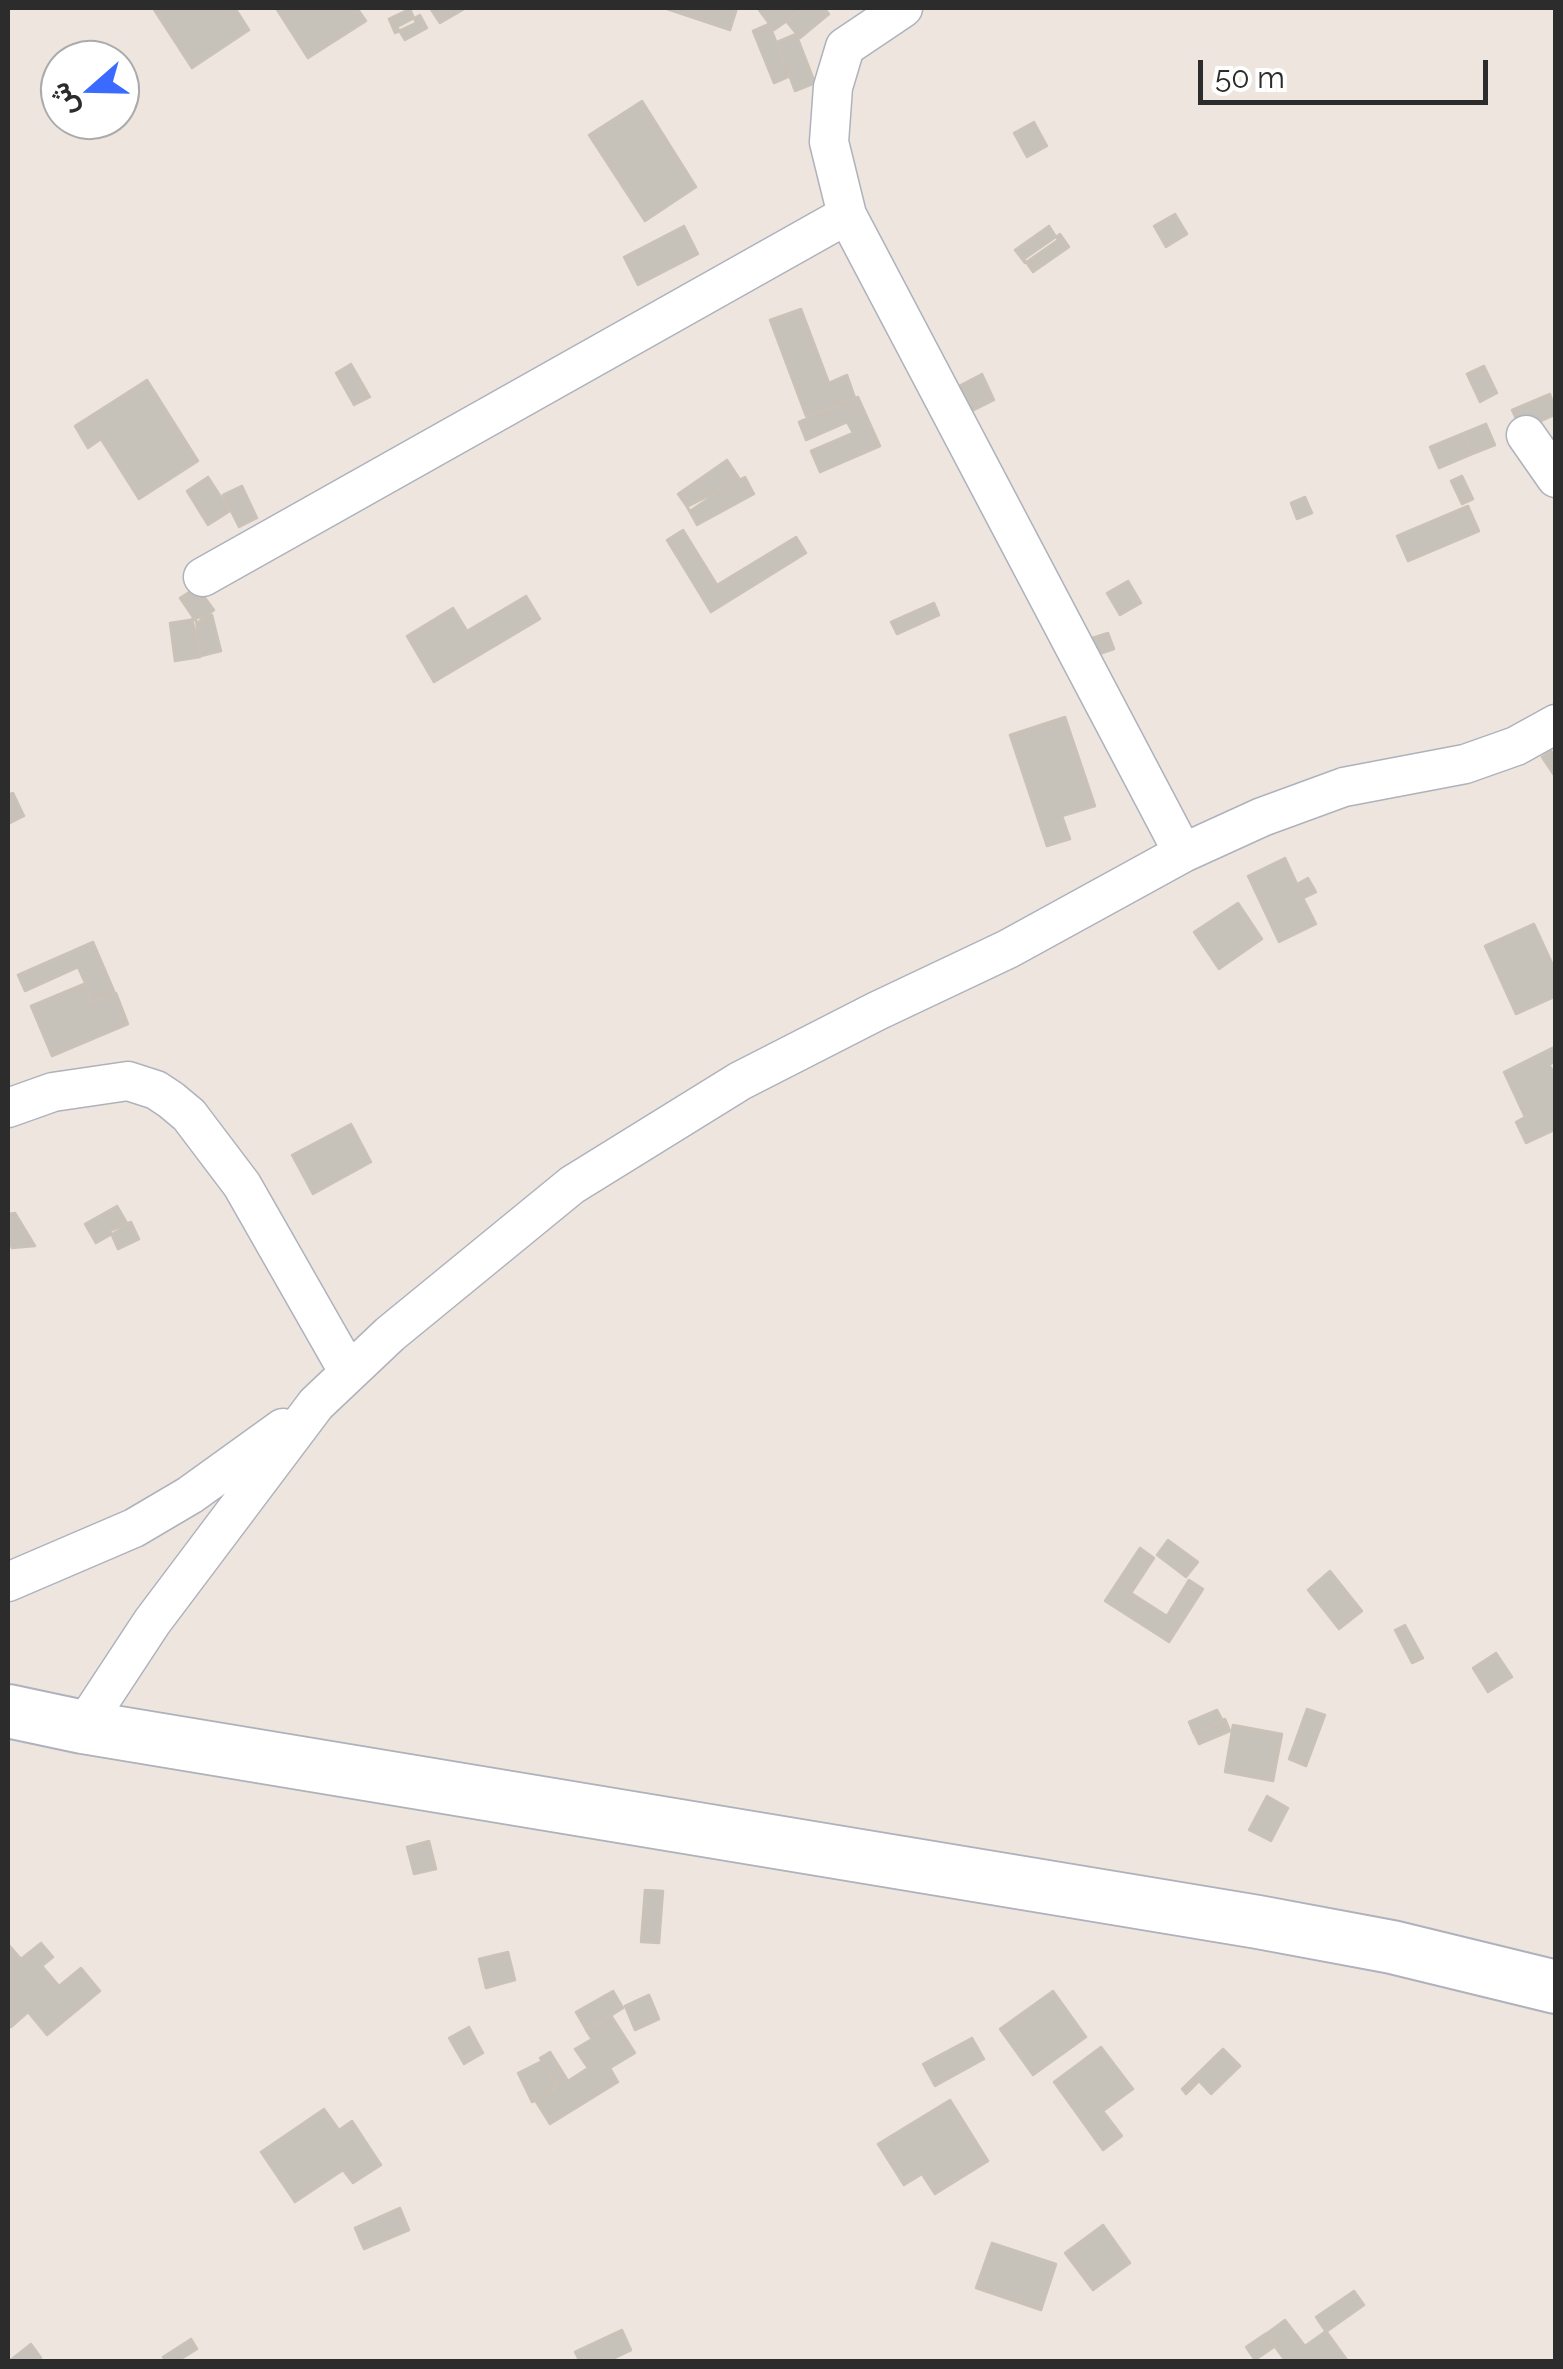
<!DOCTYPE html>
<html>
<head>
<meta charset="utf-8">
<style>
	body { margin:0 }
	#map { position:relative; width:1563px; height:2369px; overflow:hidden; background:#eee6de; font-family:Raleway,Vazirmatn,sans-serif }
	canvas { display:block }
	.frame { position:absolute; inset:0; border:10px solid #2c2c2c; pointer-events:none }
	.north { position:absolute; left:40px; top:40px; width:100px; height:100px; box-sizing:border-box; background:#fff; border:2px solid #ababab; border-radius:50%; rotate:250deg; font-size:28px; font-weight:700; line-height:40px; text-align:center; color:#2c2c2c }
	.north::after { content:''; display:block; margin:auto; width:35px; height:45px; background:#3a6aff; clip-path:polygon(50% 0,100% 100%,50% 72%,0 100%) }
	.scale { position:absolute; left:1198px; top:60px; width:290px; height:45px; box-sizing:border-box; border:5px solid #2c2c2c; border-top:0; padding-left:12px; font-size:30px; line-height:35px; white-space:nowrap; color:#2c2c2c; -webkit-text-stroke:8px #fff; paint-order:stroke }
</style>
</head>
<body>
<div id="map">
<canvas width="1563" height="2369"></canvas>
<div class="frame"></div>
<div class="north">ش</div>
<div class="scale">50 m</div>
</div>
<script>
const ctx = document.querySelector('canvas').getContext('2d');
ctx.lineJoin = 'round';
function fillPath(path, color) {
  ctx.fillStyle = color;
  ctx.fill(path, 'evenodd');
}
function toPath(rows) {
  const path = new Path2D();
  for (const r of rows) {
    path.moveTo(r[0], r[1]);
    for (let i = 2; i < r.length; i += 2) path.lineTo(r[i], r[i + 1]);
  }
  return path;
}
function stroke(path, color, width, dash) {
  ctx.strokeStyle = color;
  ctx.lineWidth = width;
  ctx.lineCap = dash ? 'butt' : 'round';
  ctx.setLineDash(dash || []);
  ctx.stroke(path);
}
const building = toPath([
	[153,8,235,8,249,30,192,68,153,8],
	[276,8,357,8,366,21,308,58,276,8],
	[430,8,466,8,440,23,430,8],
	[664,8,737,8,730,30,664,8],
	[762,8,805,8,774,30,759,10,762,8],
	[803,8,824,8,829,14,800,38,786,21,803,8],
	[410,9,416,23,395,33,389,19,410,9],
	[420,15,427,28,405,40,397,27,420,15],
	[769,24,790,76,774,83,753,31,769,24],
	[796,34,815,83,795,91,777,42,796,34],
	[642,101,696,187,645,221,589,135,642,101],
	[1034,122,1047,146,1027,157,1014,133,1034,122],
	[1175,214,1187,234,1166,247,1154,226,1175,214],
	[684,226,698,254,638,285,624,257,684,226],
	[1049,226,1058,240,1025,263,1015,250,1049,226],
	[1060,234,1069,247,1033,272,1024,259,1060,234],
	[801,309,829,383,847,375,855,398,806,416,770,320,801,309],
	[351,364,370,397,354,405,336,373,351,364],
	[1484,366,1497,393,1480,402,1467,374,1484,366],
	[982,374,994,400,972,411,959,386,982,374],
	[147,380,198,461,139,499,101,439,88,448,75,426,147,380],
	[1550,394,1556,414,1534,424,1526,440,1512,410,1550,394],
	[858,397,880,446,820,472,811,451,853,433,847,422,806,440,799,422,858,397],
	[1486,424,1495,445,1472,454,1464,433,1486,424],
	[1464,433,1472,454,1439,468,1430,447,1464,433],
	[727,460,739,478,690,511,678,494,727,460],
	[1462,476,1473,499,1462,504,1451,481,1462,476],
	[208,477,230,511,208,525,187,491,208,477],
	[745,477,754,494,697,525,687,507,745,477],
	[242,486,257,518,239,527,223,495,242,486],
	[1305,497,1312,513,1297,519,1291,503,1305,497],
	[1468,506,1479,531,1408,561,1397,536,1468,506],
	[683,530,717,585,796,537,806,553,711,612,667,540,683,530],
	[1128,581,1141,603,1120,615,1107,593,1128,581],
	[197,587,214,610,197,623,180,598,197,587],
	[526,596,540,619,434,682,407,636,453,608,467,631,526,596],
	[934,603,939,615,897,634,891,622,934,603],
	[212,615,221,651,201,656,192,619,212,615],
	[196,619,200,657,175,661,170,623,196,619],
	[1108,633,1114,649,1099,654,1092,638,1108,633],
	[1065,717,1095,806,1062,816,1070,839,1047,846,1010,735,1065,717],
	[1551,751,1556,759,1556,778,1542,757,1551,751],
	[13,793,24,816,8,824,8,795,13,793],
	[1285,858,1297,884,1308,878,1316,892,1303,898,1316,924,1279,942,1248,876,1285,858],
	[1238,903,1262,939,1219,969,1194,932,1238,903],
	[1534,924,1556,972,1556,996,1516,1014,1485,946,1534,924],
	[93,942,114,991,93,1001,78,967,25,991,18,975,93,942],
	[84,984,92,1003,116,993,128,1024,52,1056,31,1006,84,984],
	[1554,1047,1556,1061,1549,1065,1556,1075,1556,1129,1526,1143,1516,1122,1525,1117,1504,1072,1554,1047],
	[351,1124,371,1162,313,1194,292,1155,351,1124],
	[117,1206,128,1225,96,1243,85,1224,117,1206],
	[15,1213,35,1246,12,1248,8,1237,8,1214,15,1213],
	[131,1222,139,1239,118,1249,110,1231,131,1222],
	[1168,1540,1198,1562,1186,1577,1157,1555,1168,1540],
	[1140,1548,1154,1558,1131,1593,1167,1616,1189,1580,1203,1589,1169,1642,1105,1601,1140,1548],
	[1330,1571,1362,1611,1339,1629,1308,1590,1330,1571],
	[1405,1625,1423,1658,1412,1663,1395,1630,1405,1625],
	[1496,1653,1512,1677,1488,1692,1473,1668,1496,1653],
	[1307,1709,1325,1715,1306,1766,1289,1759,1307,1709],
	[1217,1710,1223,1721,1194,1734,1189,1722,1217,1710],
	[1225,1719,1230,1731,1199,1744,1194,1733,1225,1719],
	[1233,1725,1282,1734,1273,1781,1225,1772,1233,1725],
	[1267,1796,1288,1808,1271,1841,1249,1830,1267,1796],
	[429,1841,436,1869,414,1874,407,1847,429,1841],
	[645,1890,663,1891,659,1943,641,1942,645,1890],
	[41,1943,53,1957,42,1966,59,1986,81,1968,100,1991,47,2035,28,2012,11,2027,8,2023,8,1944,21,1959,41,1943],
	[508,1952,515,1980,486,1988,479,1959,508,1952],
	[613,1991,623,2008,587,2031,576,2012,613,1991],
	[1053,1991,1086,2037,1033,2075,1000,2029,1053,1991],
	[649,1995,659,2019,635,2030,625,2006,649,1995],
	[610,2014,635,2053,610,2068,618,2082,550,2124,535,2100,558,2086,540,2058,550,2052,568,2081,588,2068,575,2049,592,2039,586,2030,610,2014],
	[469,2027,483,2053,464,2064,449,2038,469,2027],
	[972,2038,984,2059,935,2086,923,2064,972,2038],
	[1101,2047,1133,2089,1103,2111,1122,2136,1103,2150,1054,2082,1101,2047],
	[1223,2049,1240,2066,1211,2094,1199,2081,1186,2094,1182,2089,1223,2049],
	[542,2061,557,2090,532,2102,518,2073,542,2061],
	[950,2100,988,2161,935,2194,922,2174,904,2185,878,2144,950,2100],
	[324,2109,339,2130,352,2121,381,2165,353,2183,343,2170,295,2202,261,2152,324,2109],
	[400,2208,409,2230,364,2249,355,2228,400,2208],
	[1103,2225,1130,2263,1093,2290,1065,2253,1103,2225],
	[992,2243,1056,2264,1041,2310,976,2288,992,2243],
	[1354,2291,1364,2305,1326,2332,1316,2317,1354,2291],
	[1285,2320,1305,2346,1326,2331,1347,2360,1286,2362,1266,2334,1285,2320],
	[622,2330,631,2350,606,2362,580,2362,575,2352,622,2330],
	[1265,2334,1274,2347,1255,2360,1246,2347,1265,2334],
	[191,2339,197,2349,176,2362,167,2362,163,2357,191,2339],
	[31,2344,41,2358,37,2362,8,2362,31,2344]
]);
fillPath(building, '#c6c1b9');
stroke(building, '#cac2b7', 2.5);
const street = toPath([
	[903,8,845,47,833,87,829,142,847,215,1183,853],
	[1526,435,1556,478],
	[203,577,847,215],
	[8,1108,53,1092,128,1081,156,1090,171,1100,189,1115,242,1185,348,1371],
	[8,1582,134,1528,190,1495,283,1428],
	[83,1727,152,1622,316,1404,390,1334,572,1185,740,1081,877,1011,1008,949,1183,853,1262,817,1344,787,1465,764,1516,746,1556,724]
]);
const secondary = toPath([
	[8,1711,83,1727,1258,1922,1392,1947,1556,1987]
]);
stroke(street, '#aeb2bc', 41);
stroke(secondary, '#aeb2bc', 56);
stroke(street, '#fff', 38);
stroke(secondary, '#fff', 52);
</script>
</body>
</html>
